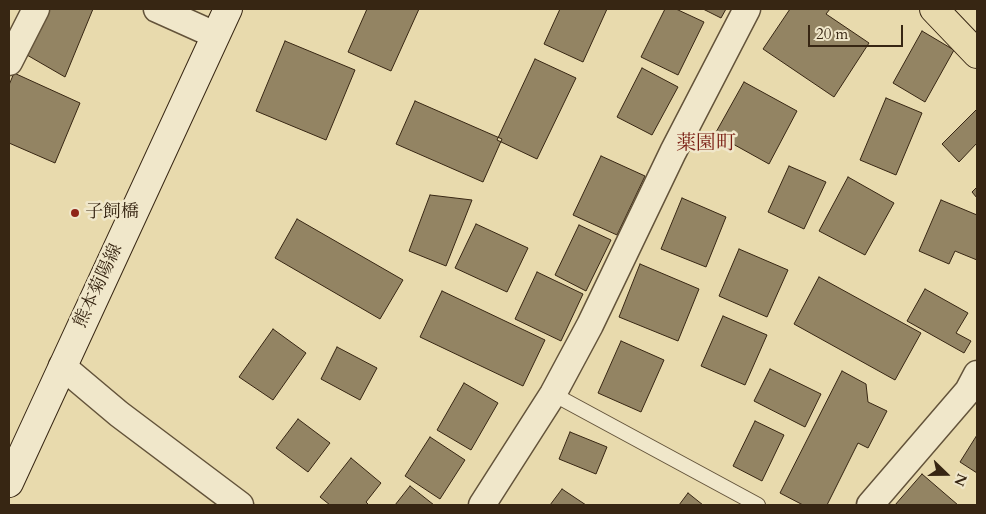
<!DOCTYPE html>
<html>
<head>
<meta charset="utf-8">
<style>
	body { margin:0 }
	#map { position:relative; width:986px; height:514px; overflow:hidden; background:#e8daad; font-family:Cardo,serif }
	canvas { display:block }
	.frame { position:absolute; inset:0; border:10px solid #372613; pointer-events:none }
	.north { position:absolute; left:921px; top:449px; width:50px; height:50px; -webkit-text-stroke:4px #f0e7ca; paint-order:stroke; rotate:112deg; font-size:14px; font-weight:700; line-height:20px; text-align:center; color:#372613 }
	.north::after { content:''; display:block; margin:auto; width:18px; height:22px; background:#372613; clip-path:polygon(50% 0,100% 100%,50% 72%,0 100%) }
	.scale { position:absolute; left:808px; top:25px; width:95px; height:22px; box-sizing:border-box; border:2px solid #372613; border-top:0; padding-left:6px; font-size:15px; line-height:18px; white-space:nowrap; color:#372613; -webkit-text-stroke:4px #f0e7ca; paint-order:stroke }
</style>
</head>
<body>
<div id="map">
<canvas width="986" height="514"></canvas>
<div class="frame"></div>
<div class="north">N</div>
<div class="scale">20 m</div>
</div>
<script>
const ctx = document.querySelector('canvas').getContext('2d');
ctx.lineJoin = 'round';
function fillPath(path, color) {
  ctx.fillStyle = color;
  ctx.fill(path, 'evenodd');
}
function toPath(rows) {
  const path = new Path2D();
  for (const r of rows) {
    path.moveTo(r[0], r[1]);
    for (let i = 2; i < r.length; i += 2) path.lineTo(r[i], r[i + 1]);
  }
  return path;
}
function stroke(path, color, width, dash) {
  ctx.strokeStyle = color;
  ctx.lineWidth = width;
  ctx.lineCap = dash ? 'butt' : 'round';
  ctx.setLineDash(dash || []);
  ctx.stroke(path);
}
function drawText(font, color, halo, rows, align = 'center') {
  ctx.font = font + ' Cardo,"Noto Serif JP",serif';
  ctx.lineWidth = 5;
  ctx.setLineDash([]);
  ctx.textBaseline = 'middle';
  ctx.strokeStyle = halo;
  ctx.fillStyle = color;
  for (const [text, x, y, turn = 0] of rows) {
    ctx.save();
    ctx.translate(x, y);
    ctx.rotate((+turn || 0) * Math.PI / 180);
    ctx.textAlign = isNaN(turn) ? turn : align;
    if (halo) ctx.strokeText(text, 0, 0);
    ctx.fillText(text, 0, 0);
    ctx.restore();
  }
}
const building = toPath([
	[50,9,93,9,65,77,27,55,50,9],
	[367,9,419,9,391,71,348,52,367,9],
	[560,9,607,9,583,62,544,44,560,9],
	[665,9,676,9,704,22,678,75,641,57,665,9],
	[703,9,726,9,721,18,703,9],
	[790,9,830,9,826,14,869,43,834,97,763,49,790,9],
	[922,31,954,50,925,102,893,83,922,31],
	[285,41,355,70,326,140,256,111,285,41],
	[535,59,576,78,537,159,497,140,535,59],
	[642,68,678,87,652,135,617,117,642,68],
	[14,73,80,103,55,163,9,143,9,85,14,73],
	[744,82,797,111,769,164,715,134,744,82],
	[886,98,922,113,896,175,860,160,886,98],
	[415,101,502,139,483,182,396,144,415,101],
	[977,109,977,143,959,162,942,144,977,109],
	[601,156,645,176,617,235,573,215,601,156],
	[789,166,826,182,804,229,768,212,789,166],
	[848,177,894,203,865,255,819,231,848,177],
	[977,187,977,198,972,192,977,187],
	[430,195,472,200,446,266,409,251,430,195],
	[682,198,726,217,706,267,661,249,682,198],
	[941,200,977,215,977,260,955,251,949,264,919,251,941,200],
	[297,219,403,280,380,319,275,258,297,219],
	[476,224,528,248,507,292,455,268,476,224],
	[579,225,611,240,586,291,555,275,579,225],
	[739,249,788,270,767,317,719,296,739,249],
	[640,264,699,289,678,341,619,317,640,264],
	[537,272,583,294,561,341,515,319,537,272],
	[819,277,921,333,895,380,794,324,819,277],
	[925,289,968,313,956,333,971,341,964,353,907,321,925,289],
	[442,291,545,340,523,386,420,337,442,291],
	[723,316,767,335,745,385,701,366,723,316],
	[273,329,306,353,273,400,239,377,273,329],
	[621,341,664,360,641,412,598,393,621,341],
	[337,347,377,368,360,400,321,379,337,347],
	[770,369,821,394,805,427,754,401,770,369],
	[842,371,866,384,868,402,887,411,868,448,858,443,827,505,803,505,780,493,842,371],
	[464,383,498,403,471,450,437,430,464,383],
	[298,419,330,443,308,472,276,448,298,419],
	[755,421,784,435,762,481,733,466,755,421],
	[570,432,607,447,596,474,559,459,570,432],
	[977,435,977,473,960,462,977,435],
	[430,437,465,460,440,499,405,476,430,437],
	[351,458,381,483,366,502,369,505,330,505,320,497,351,458],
	[922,474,958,505,895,505,922,474],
	[410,486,434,505,395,505,410,486],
	[562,489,586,505,550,505,562,489],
	[688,493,703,505,679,505,688,493]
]);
fillPath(building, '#938463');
stroke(building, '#372613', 1);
const lane = toPath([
	[553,394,758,505]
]);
const street = toPath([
	[157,9,215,35],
	[9,62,36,9],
	[62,366,119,414,240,505],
	[482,505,553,394,590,325,673,152,747,9],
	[870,505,968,391,977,374]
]);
const secondary = toPath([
	[9,483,228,9]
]);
const primary = toPath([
	[934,9,977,54]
]);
stroke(lane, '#63533a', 16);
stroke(street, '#63533a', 29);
stroke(secondary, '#372613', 30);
stroke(primary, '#372613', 30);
stroke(lane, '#f0e7ca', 14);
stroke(street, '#f0e7ca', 26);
stroke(secondary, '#f0e7ca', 28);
stroke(primary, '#e8daad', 28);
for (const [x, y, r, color] of [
	[75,213,5,"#8f2418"]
]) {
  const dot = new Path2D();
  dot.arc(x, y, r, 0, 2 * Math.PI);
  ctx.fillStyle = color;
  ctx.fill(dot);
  stroke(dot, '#f0e7ca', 2);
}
drawText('18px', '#372613', '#f0e7ca', [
	["子飼橋",85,213]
], 'left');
drawText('18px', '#372613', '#f0e7ca', [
	["熊本菊陽線",99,286,-65]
]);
drawText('20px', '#7a1f14', '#f0e7ca', [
	["薬園町",706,144]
]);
</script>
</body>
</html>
